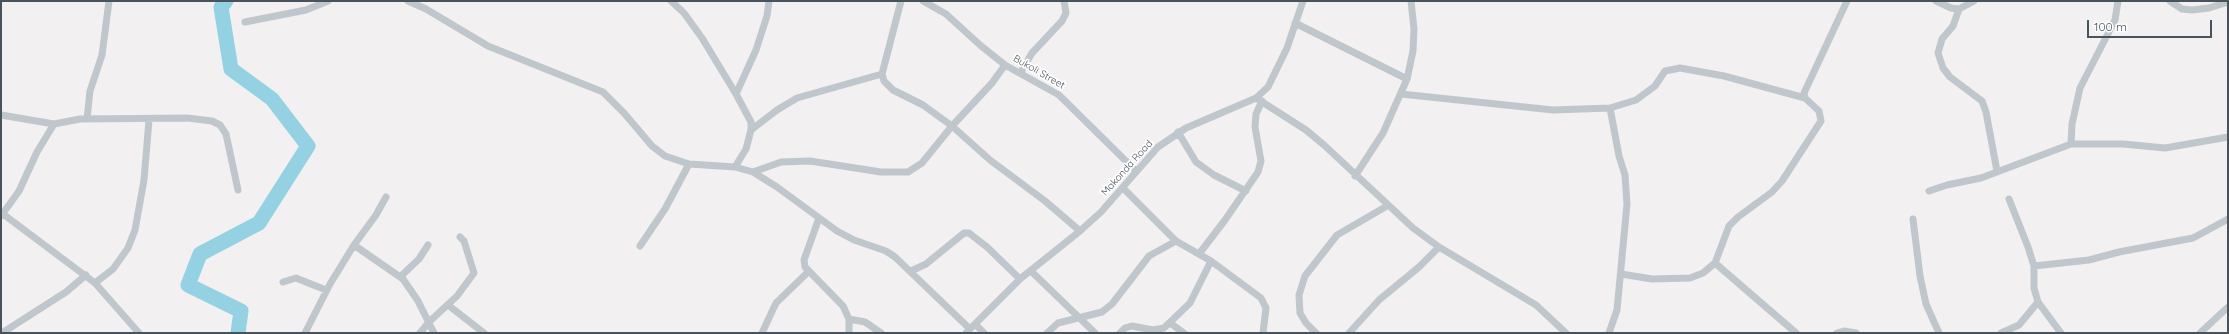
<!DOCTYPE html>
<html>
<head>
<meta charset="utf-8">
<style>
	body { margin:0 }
	#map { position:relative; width:2229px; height:334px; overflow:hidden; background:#f2f0f0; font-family:Quicksand,sans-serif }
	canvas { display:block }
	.frame { position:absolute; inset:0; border:2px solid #49535b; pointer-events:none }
	.scale { position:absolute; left:2087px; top:20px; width:125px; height:18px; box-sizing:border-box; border:2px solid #49535b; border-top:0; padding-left:5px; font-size:12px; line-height:14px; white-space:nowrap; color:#49535b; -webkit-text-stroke:3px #fff; paint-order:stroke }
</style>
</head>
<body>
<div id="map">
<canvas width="2229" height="334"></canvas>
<div class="frame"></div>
<div class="scale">100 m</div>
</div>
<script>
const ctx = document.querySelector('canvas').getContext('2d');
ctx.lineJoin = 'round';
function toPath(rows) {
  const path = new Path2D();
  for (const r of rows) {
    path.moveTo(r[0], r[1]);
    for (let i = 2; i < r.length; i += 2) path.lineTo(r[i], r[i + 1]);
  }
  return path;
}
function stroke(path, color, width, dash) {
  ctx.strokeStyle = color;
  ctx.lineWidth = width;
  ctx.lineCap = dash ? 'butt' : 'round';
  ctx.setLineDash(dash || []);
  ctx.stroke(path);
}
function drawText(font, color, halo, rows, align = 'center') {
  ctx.font = font + ' Quicksand,sans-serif';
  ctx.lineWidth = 3.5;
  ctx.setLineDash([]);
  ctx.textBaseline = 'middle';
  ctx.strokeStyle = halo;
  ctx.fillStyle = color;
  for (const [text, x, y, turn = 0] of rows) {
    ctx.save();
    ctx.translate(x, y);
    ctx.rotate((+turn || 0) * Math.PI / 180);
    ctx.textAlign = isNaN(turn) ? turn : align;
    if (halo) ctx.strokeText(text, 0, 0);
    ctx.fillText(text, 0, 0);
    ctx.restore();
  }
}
stroke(toPath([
	[226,1,221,7,231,69,272,99,308,146,259,223,200,254,188,285,241,311,238,333]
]), '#94d2e3', 15);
stroke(toPath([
	[408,1,426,9,488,46,603,92,624,113,652,146,665,156,689,164,735,167,753,172,777,187,837,231,854,240,886,251,895,257,970,329],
	[671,1,684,13,702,38,736,94,751,122,751,130,746,149,735,167],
	[901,1,882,74,884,81,893,90,923,105,952,126,990,160,1045,201,1080,231],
	[923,1,946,14,980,45,1005,65,1059,95,1136,171],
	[1936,1,1951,8,1959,9,1974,1],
	[2170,1,2182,9,2192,10,2209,8,2228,2],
	[1959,9,1953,26,1942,39,1938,53,1943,68,1950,77,1982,101,1986,112,1997,171],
	[245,22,306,10,328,1],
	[1295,23,1407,79],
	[1021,72,1032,53,1062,21,1066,13,1064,1],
	[736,94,756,50,767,16,769,1],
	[1401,94,1553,110,1610,108,1636,100,1655,86,1665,71,1680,68,1724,76,1805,98],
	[1256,98,1306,130,1324,145,1413,228,1439,247,1536,305,1566,333],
	[1,115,54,124],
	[87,119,90,91,102,55,109,1],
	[751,130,777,110,797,98,882,74],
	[1178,132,1196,162,1214,175,1246,191],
	[2071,144,2072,124,2080,88,2115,20,2118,1],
	[753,172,781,162,810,161,881,172,908,172,922,163,952,126,992,83,1005,65],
	[1355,176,1383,133,1407,79,1413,51,1414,29,1411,1],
	[1123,188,1176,241,1211,261,1261,298,1266,308,1263,333],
	[1929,191,1947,185,1981,178,2071,144,2123,144,2165,148,2228,137],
	[2009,199,2028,247,2034,266,2034,288,2038,302,2061,333],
	[3,214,95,283,139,333],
	[1,216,19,191,37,152,54,124,80,119,187,118,212,121,220,125,226,134,238,190],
	[819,218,804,260,805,267,843,306,849,319,849,333],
	[1913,219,1920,276,1926,304,1939,333],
	[354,245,403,279,418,301,434,333],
	[640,246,665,209,689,164],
	[1199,254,1225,220,1258,172,1261,161,1255,127,1256,114,1262,101],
	[1715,263,1796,333],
	[2034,266,2089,260,2119,252,2193,238,2228,219],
	[911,271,926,264,964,233,969,233,987,247,1020,279],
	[1031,271,1095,333],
	[1621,274,1652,279,1690,278,1703,273,1715,263,1729,226,1738,217,1772,192,1782,181,1821,121,1819,111,1805,98,1804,93,1847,1],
	[400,277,419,259,428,245],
	[283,282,296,278,326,290],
	[95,283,113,269,128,248,135,230,144,180,149,120],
	[448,305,484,333],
	[849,319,865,322,881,333],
	[1170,323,1184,333],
	[975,324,984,333],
	[2,333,66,292,86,275],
	[305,333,330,284,354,245,376,215,386,197],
	[420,333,429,322,457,296,474,273,464,241,460,237],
	[762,333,776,303,808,272],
	[966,333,1020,279,1080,231,1101,212,1158,147,1186,128,1256,98,1268,87,1287,48,1303,1],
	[1047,333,1058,323,1102,312,1112,304,1149,256,1176,241],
	[1120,333,1125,328,1132,326,1153,330,1164,328,1190,303,1211,261],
	[1316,333,1306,323,1300,313,1299,295,1305,276,1337,235,1387,206],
	[1349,333,1379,300,1419,267,1439,247],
	[1609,333,1617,310,1627,204,1625,175,1619,156,1610,108],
	[1837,333,1844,331,1856,333],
	[2001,333,2019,325,2038,302],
	[2200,333,2228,307]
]), '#bfc7cd', 7);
drawText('10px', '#49535b', '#fff', [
	["Bukoli Street",1039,72,30],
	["Makonda Road",1127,168,-48]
]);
</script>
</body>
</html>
